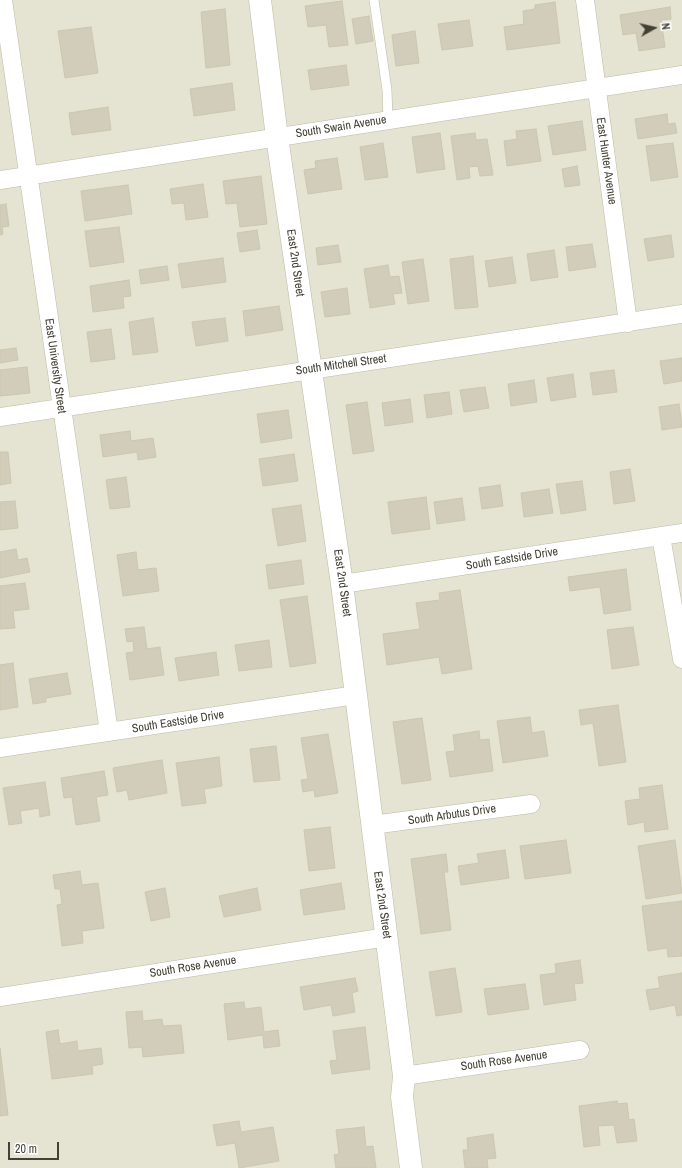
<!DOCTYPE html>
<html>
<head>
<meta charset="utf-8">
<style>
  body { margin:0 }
  #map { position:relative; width:682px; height:1168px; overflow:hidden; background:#f1f0e4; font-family:"Archivo Narrow",sans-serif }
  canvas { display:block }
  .north { position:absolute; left:634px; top:8px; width:40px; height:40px; -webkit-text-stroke:3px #fff; paint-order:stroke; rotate:82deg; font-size:11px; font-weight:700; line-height:16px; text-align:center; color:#434034 }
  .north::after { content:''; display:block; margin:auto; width:14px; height:18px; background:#434034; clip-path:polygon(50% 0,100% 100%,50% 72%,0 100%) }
  .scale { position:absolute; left:8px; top:1142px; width:51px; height:18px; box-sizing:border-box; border:2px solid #434034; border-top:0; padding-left:5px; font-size:12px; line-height:14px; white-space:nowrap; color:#434034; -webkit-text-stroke:3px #fff; paint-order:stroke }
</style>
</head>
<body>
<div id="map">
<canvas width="682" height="1168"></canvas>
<div class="north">N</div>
<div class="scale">20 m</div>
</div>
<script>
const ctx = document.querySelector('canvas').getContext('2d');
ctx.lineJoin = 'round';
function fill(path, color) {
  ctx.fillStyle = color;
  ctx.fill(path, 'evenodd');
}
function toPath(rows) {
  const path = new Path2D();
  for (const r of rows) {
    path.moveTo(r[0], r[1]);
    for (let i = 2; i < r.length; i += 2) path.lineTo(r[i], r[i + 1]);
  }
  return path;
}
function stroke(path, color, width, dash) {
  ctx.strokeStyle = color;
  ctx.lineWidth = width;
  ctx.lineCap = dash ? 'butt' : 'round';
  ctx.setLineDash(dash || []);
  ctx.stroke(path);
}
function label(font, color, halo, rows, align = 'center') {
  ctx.font = font + ' "Archivo Narrow",sans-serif';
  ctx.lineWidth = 4;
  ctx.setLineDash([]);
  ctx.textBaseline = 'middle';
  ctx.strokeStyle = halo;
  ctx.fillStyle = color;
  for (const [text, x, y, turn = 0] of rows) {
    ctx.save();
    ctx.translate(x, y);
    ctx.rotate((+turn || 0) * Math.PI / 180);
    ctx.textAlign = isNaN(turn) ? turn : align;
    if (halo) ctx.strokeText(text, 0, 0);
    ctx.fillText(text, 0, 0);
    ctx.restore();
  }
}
fill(toPath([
  [0,0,682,0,682,1168,0,1168]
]), '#e5e3d2');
const building = toPath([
  [342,1,348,45,329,47,326,25,308,27,305,6,342,1],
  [555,2,560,43,507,50,504,27,524,24,523,11,535,9,535,5,555,2],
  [670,7,671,19,661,20,665,47,639,51,636,33,623,35,620,15,670,7],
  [225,9,230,65,206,68,201,12,225,9],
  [369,16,373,41,356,44,352,19,369,16],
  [469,20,473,46,442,50,438,24,469,20],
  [91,27,98,73,65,78,58,31,91,27],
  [415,31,419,63,396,66,392,35,415,31],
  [346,65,349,85,311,90,308,70,346,65],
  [232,83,235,110,194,116,190,89,232,83],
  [108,107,111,130,72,135,69,113,108,107],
  [667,114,668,124,675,123,677,133,638,139,635,119,667,114],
  [582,121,586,150,553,155,548,126,582,121],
  [536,129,541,161,507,166,504,141,517,139,516,131,536,129],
  [440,133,445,169,417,173,412,137,440,133],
  [475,133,476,140,487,139,493,175,480,176,478,166,469,167,470,178,457,180,451,136,475,133],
  [383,143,388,177,365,180,360,147,383,143],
  [673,143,678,177,651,181,646,146,673,143],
  [337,158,342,189,308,194,304,170,316,168,315,161,337,158],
  [577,166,580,185,565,187,562,169,577,166],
  [261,176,267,224,240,227,237,203,226,204,223,181,261,176],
  [203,184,208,217,186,220,184,203,172,204,170,189,203,184],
  [128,185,132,214,85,221,81,191,128,185],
  [6,204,9,226,2,227,3,234,0,235,0,205,6,204],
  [119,227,124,262,90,267,85,231,119,227],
  [257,230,260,249,240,252,237,233,257,230],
  [671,235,674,257,648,261,644,239,671,235],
  [592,244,596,267,569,271,566,247,592,244],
  [338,245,341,262,318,265,316,248,338,245],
  [554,250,558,277,531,281,527,254,554,250],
  [473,256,478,307,455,309,450,259,473,256],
  [512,257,516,283,489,287,485,261,512,257],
  [223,258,226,282,182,288,178,264,223,258],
  [423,259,429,301,408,304,402,262,423,259],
  [388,265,390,277,399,276,402,293,393,294,395,304,370,308,364,269,388,265],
  [167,266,169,280,141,284,139,270,167,266],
  [129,280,131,296,123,297,124,308,93,312,90,286,129,280],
  [347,288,350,314,325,317,321,292,347,288],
  [279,306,283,330,246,336,243,311,279,306],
  [153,318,158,352,133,355,129,322,153,318],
  [225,318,228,341,196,346,192,322,225,318],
  [111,329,115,359,91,362,87,332,111,329],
  [16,348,18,360,0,363,0,350,16,348],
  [682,358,682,381,664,384,660,361,682,358],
  [27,367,30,393,0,396,0,370,27,367],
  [614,370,617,392,593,395,590,373,614,370],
  [573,374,576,397,551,401,547,378,573,374],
  [534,380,537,402,511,406,508,384,534,380],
  [485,387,489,408,464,412,460,390,485,387],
  [449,392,452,414,427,418,424,395,449,392],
  [410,399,413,422,385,426,382,403,410,399],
  [367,402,374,451,353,454,346,405,367,402],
  [679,404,682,427,662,430,659,407,679,404],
  [288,410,292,438,261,443,257,414,288,410],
  [130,431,131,441,153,438,156,457,138,460,137,452,103,457,100,435,130,431],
  [0,452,8,452,11,483,0,485,0,452],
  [294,454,298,481,263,486,259,459,294,454],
  [630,469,635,501,614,504,610,472,630,469],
  [126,477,130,507,110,509,106,480,126,477],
  [582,481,586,510,561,514,556,484,582,481],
  [500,485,503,506,482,509,479,488,500,485],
  [549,489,553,513,524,517,521,493,549,489],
  [426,497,430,529,392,534,388,502,426,497],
  [462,498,465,520,437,524,434,502,462,498],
  [15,501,18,528,0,530,0,502,15,501],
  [301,505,306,541,278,546,272,509,301,505],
  [16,549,18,560,27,558,30,572,0,578,0,552,16,549],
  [136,552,138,570,156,568,159,591,123,596,117,555,136,552],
  [301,560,304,584,269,589,266,565,301,560],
  [626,569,631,610,604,614,600,587,570,591,568,577,626,569],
  [25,583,29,609,13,611,15,628,0,629,0,586,25,583],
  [460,590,472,669,442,674,439,657,387,665,383,634,420,629,416,603,440,600,439,593,460,590],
  [307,596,316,663,290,667,280,600,307,596],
  [144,627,147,649,160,647,164,675,130,680,126,653,134,652,133,641,127,642,125,629,144,627],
  [633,627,639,665,612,669,607,630,633,627],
  [269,640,272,667,239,671,235,645,269,640],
  [216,652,219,675,179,681,175,658,216,652],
  [13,663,18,707,0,710,0,665,13,663],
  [67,673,71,694,46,698,46,702,33,704,29,679,67,673],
  [618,705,626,762,599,766,593,723,581,725,579,710,618,705],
  [530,717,532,733,544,731,548,756,503,763,497,721,530,717],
  [422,718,431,780,402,784,393,722,422,718],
  [479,731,480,740,489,739,493,771,450,777,446,752,455,751,453,735,479,731],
  [328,734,338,793,315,797,314,790,303,792,301,780,308,779,301,738,328,734],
  [276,746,280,780,254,782,250,749,276,746],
  [219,757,222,786,204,789,206,803,182,806,176,763,219,757],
  [162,760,167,793,129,800,127,790,117,792,113,768,162,760],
  [104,771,108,795,96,797,100,821,76,825,72,797,64,798,61,778,104,771],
  [45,782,50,815,40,817,39,808,20,811,22,823,9,825,3,788,45,782],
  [662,785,668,829,645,832,644,822,628,825,625,801,640,799,639,788,662,785],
  [330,827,335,868,309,871,304,830,330,827],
  [566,840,571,873,525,879,520,846,566,840],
  [675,840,682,893,646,899,638,846,675,840],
  [505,850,509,878,461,885,458,866,479,863,477,854,505,850],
  [446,854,448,872,444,872,451,930,421,934,411,859,446,854],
  [80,871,82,885,98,883,104,928,82,931,83,943,62,946,57,905,62,904,60,889,55,889,53,875,80,871],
  [341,883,345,909,304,915,300,890,341,883],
  [165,888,170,917,151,921,145,892,165,888],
  [257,888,261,910,224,917,219,896,257,888],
  [682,901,682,956,668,957,667,948,648,951,642,906,682,901],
  [580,960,583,983,574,984,576,1000,544,1005,540,975,556,973,555,964,580,960],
  [455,968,462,1012,436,1016,429,972,455,968],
  [682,973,682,1015,677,1016,675,1005,650,1010,646,990,660,988,658,977,682,973],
  [355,978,358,991,352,993,355,1012,333,1016,331,1005,304,1010,300,987,355,978],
  [525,984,529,1009,488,1015,484,989,525,984],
  [244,1002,245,1009,261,1007,264,1032,278,1030,280,1046,264,1048,263,1035,228,1040,224,1004,244,1002],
  [142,1011,143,1021,162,1019,163,1026,181,1025,184,1053,143,1057,142,1047,129,1048,126,1012,142,1011],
  [365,1027,370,1069,332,1074,330,1061,337,1060,333,1031,365,1027],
  [58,1030,60,1044,77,1041,78,1051,101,1048,103,1064,92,1066,93,1074,52,1079,46,1032,58,1030],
  [0,1048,8,1115,0,1116,0,1048],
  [617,1101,618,1104,627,1103,629,1120,634,1119,637,1141,617,1143,614,1125,598,1126,600,1145,584,1147,579,1106,617,1101],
  [239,1121,241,1132,273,1127,279,1161,239,1168,235,1143,217,1146,213,1125,239,1121],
  [364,1127,366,1147,373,1146,376,1168,336,1168,334,1155,339,1154,336,1130,364,1127],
  [493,1134,496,1158,487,1159,488,1168,465,1168,463,1150,468,1150,467,1138,493,1134]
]);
fill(building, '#d2cdba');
stroke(building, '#ccc7ae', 1);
const service = toPath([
  [374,0,387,90,388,120]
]);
const minor = toPath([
  [3,0,109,732],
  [585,0,628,323],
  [0,180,682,75],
  [0,417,682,314],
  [661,536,682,659],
  [342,584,682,533],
  [0,748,356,695],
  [372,825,531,804],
  [0,997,387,937],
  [404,1076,580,1050]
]);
const tertiary = toPath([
  [260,0,277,137,342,584,404,1076,402,1097,411,1168]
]);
stroke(service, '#bcb9a7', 10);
stroke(minor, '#bcb9a7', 19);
stroke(tertiary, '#bcb9a7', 23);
stroke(service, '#fff', 9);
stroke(minor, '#fff', 18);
stroke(tertiary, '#fff', 22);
label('12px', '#434034', '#fff', [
  ["South Swain Avenue",341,127,-9],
  ["East Hunter Avenue",606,161,82],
  ["East 2nd Street",295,263,82],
  ["South Mitchell Street",341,365,-8],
  ["East University Street",55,366,82],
  ["South Eastside Drive",512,559,-9],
  ["East 2nd Street",342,583,82],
  ["South Eastside Drive",178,722,-9],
  ["South Arbutus Drive",452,815,-8],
  ["East 2nd Street",382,905,82],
  ["South Rose Avenue",193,967,-9],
  ["South Rose Avenue",504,1061,-8]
]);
</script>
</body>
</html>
